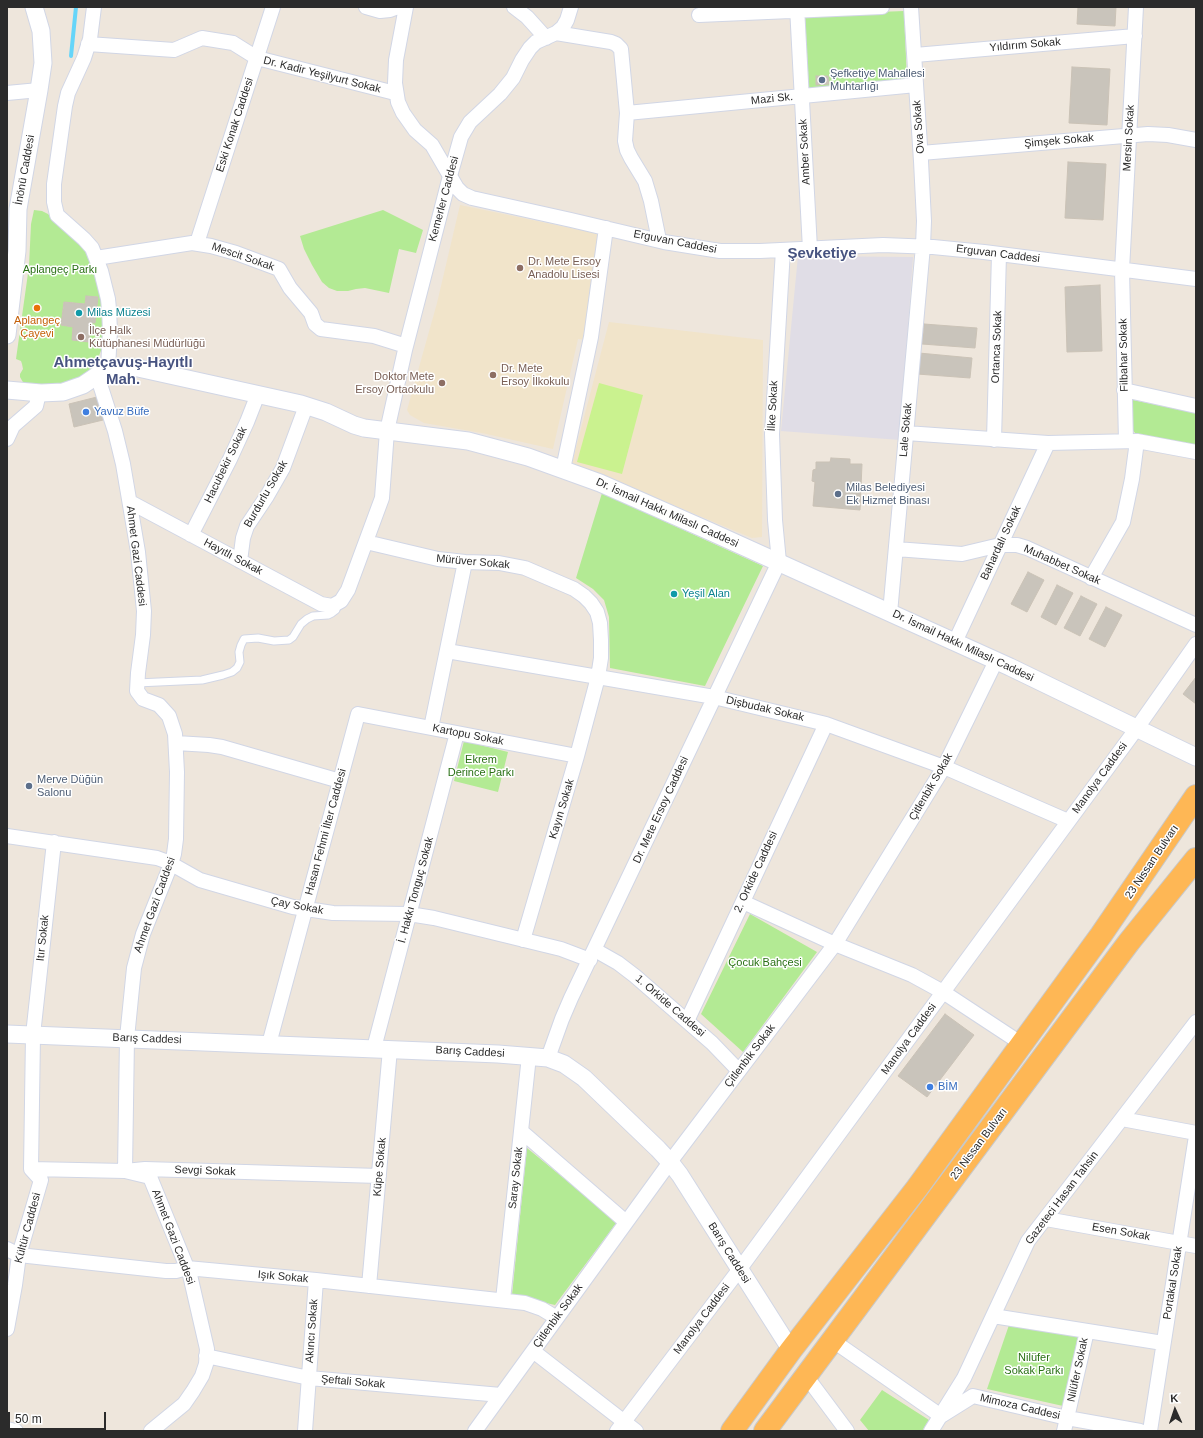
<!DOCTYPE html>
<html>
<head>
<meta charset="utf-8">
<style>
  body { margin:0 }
  #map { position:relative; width:1203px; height:1438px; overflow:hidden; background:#eee6dc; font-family:Helvetica,sans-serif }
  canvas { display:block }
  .frame { position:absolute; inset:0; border:8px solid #2b2b2b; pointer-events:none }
  .north { position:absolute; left:1155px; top:1390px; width:40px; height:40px; -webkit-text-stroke:3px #fff; paint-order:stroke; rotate:357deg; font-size:11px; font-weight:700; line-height:16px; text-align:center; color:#2b2b2b }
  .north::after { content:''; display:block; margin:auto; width:14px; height:18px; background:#2b2b2b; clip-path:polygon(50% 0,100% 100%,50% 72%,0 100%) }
  .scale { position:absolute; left:8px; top:1412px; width:98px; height:18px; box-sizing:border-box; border:2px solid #2b2b2b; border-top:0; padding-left:5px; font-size:12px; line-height:14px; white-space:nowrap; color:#2b2b2b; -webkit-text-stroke:3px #fff; paint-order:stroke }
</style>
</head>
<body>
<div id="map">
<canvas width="1203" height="1438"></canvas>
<div class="frame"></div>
<div class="north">K</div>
<div class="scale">50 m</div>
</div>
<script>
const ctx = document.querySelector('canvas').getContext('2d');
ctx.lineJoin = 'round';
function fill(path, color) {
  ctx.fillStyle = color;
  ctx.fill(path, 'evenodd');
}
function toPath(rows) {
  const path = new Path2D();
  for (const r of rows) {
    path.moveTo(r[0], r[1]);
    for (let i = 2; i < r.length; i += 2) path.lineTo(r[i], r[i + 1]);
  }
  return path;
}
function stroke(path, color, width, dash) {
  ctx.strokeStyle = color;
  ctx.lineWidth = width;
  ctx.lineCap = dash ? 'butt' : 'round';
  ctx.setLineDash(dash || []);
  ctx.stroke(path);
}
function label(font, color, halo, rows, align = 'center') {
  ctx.font = font + ' Helvetica,sans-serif';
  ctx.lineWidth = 3;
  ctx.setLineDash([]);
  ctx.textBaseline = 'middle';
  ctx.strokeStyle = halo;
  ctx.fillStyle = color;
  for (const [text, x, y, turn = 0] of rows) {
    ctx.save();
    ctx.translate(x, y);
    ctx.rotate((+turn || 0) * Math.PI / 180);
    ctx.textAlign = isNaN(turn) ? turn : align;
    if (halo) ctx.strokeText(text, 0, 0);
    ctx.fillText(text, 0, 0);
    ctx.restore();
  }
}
fill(toPath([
  [798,256,913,257,900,440,781,431]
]), '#e0dde6');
fill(toPath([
  [460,205,600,234,586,340,578,339,553,449,482,433,424,423,410,415,407,410,437,303],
  [609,322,763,340,762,537,752,538,572,463]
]), '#f1e4ca');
fill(toPath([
  [904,11,907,81,809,89,805,15],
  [34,210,42,211,48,214,85,249,105,300,103,346,98,358,91,373,61,387,24,384,20,377,20,374,23,369,22,364,21,361,16,359,29,266,31,224],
  [86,296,98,297,95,323,91,323,88,342,72,340,73,327,61,325,64,302,85,304],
  [383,210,423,230,416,253,399,249,389,293,365,288,356,289,348,291,337,291,329,288,322,282,312,265,304,249,300,236],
  [1133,400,1196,413,1196,446,1136,434,1130,427],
  [602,493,763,566,705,686,610,668,609,617,604,600,593,589,576,578],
  [464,741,508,752,498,792,454,781],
  [750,914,817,952,743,1052,701,1014],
  [527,1148,617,1222,555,1305,512,1295],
  [1009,1325,1078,1336,1063,1406,987,1389],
  [882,1390,929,1420,922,1431,869,1431,860,1420]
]), '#b3ea94');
fill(toPath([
  [599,383,643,395,622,474,577,462]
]), '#caf28f');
stroke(toPath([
  [71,56,76,7]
]), '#66d5f9', 4);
const building = toPath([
  [1078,7,1116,7,1115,26,1077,24,1078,7],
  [1072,67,1110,69,1107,125,1069,123,1072,67],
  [816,76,828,76,829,84,816,85,816,76],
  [1068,162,1106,164,1103,220,1065,218,1068,162],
  [1100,285,1102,351,1067,352,1065,287,1100,285],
  [86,296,98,297,95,323,91,323,89,342,72,340,73,327,61,325,64,302,85,304,86,296],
  [924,324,977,328,975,348,922,344,924,324],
  [919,353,972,358,970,378,917,374,919,353],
  [97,397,103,420,74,427,69,404,97,397],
  [831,458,850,459,850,464,862,464,860,510,813,506,815,482,812,481,813,470,816,469,816,462,830,462,831,458],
  [1028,572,1044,580,1027,612,1011,604,1028,572],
  [1057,585,1073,593,1056,625,1041,617,1057,585],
  [1081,596,1097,604,1080,636,1064,628,1081,596],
  [1106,607,1122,615,1105,647,1089,639,1106,607],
  [1196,677,1196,704,1183,694,1196,677],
  [945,1014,974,1035,927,1097,898,1076,945,1014]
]);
fill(building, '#c9c4bb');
stroke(building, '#cac2b6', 1);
const service = toPath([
  [137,683,202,680,223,675,232,672,237,668,240,662,239,652,241,645,244,639,258,638,274,641,289,640,293,637,301,624,307,619,313,616,328,615,332,613,336,610,337,604]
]);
const minor = toPath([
  [94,7,90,39,84,58,68,93,65,106,54,184,54,202,57,215,84,239,92,248,101,271,108,299,109,309,110,331,108,368],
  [366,7,380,11,390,10,398,7],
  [406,7,396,60,395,83,398,102,403,113,415,130,432,145,457,188,463,194,472,198,571,220,664,242,720,251,760,251,883,245,933,247,984,252,1196,279],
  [514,7,527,17,546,38],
  [797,7,810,249],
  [699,15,882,7],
  [556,33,611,42,616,44,621,49,627,113,625,141,627,150,631,158,645,181,651,201,659,240],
  [88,44,174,50,202,38,233,43,257,58,395,93],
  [915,55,1135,36],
  [7,93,39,90],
  [627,113,916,85],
  [921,153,1148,134,1168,135,1196,140],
  [197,243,273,7],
  [96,258,192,243,211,246,236,253,279,269,290,288,311,313,315,324,321,329,374,336,406,346],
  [97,375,115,431,123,464,138,552,144,611,143,635,138,673,137,691,143,699,159,705,169,716,175,734,177,772,176,839,174,854,171,864,143,934,134,968,127,1038,125,1171,150,1177,190,1275,207,1349,206,1364,202,1376,193,1391,184,1404,151,1431],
  [1124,390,1196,406],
  [906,433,1048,443,1137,441,1196,452],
  [7,439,13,426,36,406,39,393],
  [994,440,999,254],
  [1126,441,1122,270,1136,7],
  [563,469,591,337,606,228],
  [130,502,321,604,332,606,341,601,348,590,382,498,387,431,405,350,450,176,461,137,470,122,500,94,513,78,522,60,530,48,536,42,556,33,563,27,567,20,571,7],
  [191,535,230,459,247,422,258,394],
  [366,542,438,559,465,562,499,563,525,568,574,589,584,596,591,603,597,612,600,623,601,640,601,658,598,677,577,756,523,940],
  [896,549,962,554,1000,545,1017,545,1027,548,1196,625],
  [240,561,243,538,247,526,267,496,283,468,306,406],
  [1091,578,1123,522,1132,479,1137,441],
  [890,613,923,246,924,221,921,161,911,7],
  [955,642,1048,443],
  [447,651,714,697,826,724,944,767,1068,821],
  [431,728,465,562],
  [176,743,209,745,222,747,340,781],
  [7,836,157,858,168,862,200,880,293,907,333,913,409,914,434,918,561,949,590,960],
  [743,902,835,944,912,975,943,992,1022,1044],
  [595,950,618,963,635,976,712,1043,739,1071],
  [687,1021,826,724],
  [269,1044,358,714,577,756],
  [374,1048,457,733],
  [548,1058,562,1019,571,998,779,562,775,520,772,434,783,250],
  [1122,1119,1196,1133],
  [521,1131,626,1222],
  [31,1169,125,1171,145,1169,379,1176],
  [1046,1219,1196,1246],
  [7,1249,19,1255,166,1271,176,1271,187,1268,316,1280,525,1303,542,1309,557,1318],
  [369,1286,390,1049],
  [503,1300,529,1056],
  [993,1316,1163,1343],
  [7,1329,15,1285,19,1255,41,1180,31,1169,33,1035,54,842],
  [832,1340,941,1416,973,1396,1067,1418,1140,1431],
  [533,1351,636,1431],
  [206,1356,309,1378,501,1395],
  [806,1376,847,1431],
  [7,1429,16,1431],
  [305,1431,316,1280],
  [475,1431,670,1162,835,944,944,767,996,661],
  [617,1431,739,1270,1137,728,1196,644],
  [931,1431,964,1378,1028,1241,1196,1022],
  [1064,1431,1087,1331],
  [1150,1431,1196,1136]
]);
const tertiary = toPath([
  [7,335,17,251,18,209,39,90,43,63,41,31,34,7],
  [7,390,41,393,63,392,83,385,108,368,125,367,138,368,301,404,326,412,354,425,364,428,468,441,528,457,600,483,709,531,1010,667,1196,757],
  [7,1034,498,1054,548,1058,564,1064,584,1078,658,1149,670,1162,680,1175,791,1350]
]);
const trunk = toPath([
  [732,1431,791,1350,917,1188,1101,935,1196,796],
  [765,1431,1129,942,1196,859]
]);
stroke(service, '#d1d6e5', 9);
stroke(minor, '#d1d6e5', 16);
stroke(tertiary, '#d1d6e5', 19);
stroke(trunk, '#c8c8c8', 24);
stroke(service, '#fff', 7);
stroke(minor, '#fff', 14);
stroke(tertiary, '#fff', 17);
stroke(trunk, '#feb755', 22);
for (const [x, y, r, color] of [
  [822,80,4,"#5c6f8a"],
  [520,268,4,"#8d6e63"],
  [37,308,4,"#e8710a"],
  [79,313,4,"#0f9aa8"],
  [81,337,4,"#8d6e63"],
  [493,375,4,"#8d6e63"],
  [442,383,4,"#8d6e63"],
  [86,412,4,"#3f7fe0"],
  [838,494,4,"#5c6f8a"],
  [674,594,4,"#0f9aa8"],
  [29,786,4,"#5c6f8a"],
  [930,1087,4,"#3f7fe0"]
]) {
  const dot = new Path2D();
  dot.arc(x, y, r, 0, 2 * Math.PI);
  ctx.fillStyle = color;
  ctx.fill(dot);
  stroke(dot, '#fff', 1.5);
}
label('11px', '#2b2b2b', '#fff', [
  ["Yıldırım Sokak",1025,45,-5],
  ["Dr. Kadir Yeşilyurt Sokak",322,75,14],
  ["Mazi Sk.",772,99,-6],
  ["Eski Konak Caddesi",235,125,-72],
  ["Ova Sokak",919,127,-94],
  ["Mersin Sokak",1129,138,-87],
  ["Şimşek Sokak",1059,141,-5],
  ["Amber Sokak",805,152,-93],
  ["İnönü Caddesi",25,170,-80],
  ["Kemerler Caddesi",444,199,-75],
  ["Erguvan Caddesi",675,242,11],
  ["Erguvan Caddesi",998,254,7],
  ["Mescit Sokak",243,257,19],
  ["Ortanca Sokak",997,347,-88],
  ["Filbahar Sokak",1124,355,-91],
  ["İlke Sokak",773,406,-87],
  ["Lale Sokak",906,430,-85],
  ["Hacubekir Sokak",226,465,-64],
  ["Burdurlu Sokak",266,494,-60],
  ["Dr. İsmail Hakkı Milaslı Caddesi",667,513,24],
  ["Bahardalı Sokak",1001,543,-65],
  ["Ahmet Gazi Caddesi",136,556,83],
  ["Hayıtlı Sokak",233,557,28],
  ["Mürüver Sokak",473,562,5],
  ["Muhabbet Sokak",1062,565,24],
  ["Dr. İsmail Hakkı Milaslı Caddesi",963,646,25],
  ["Dişbudak Sokak",765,709,13],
  ["Kartopu Sokak",468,735,11],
  ["Manolya Caddesi",1100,778,-54],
  ["Çitlenbik Sokak",931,787,-60],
  ["Kayın Sokak",562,809,-73],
  ["Dr. Mete Ersoy Caddesi",661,810,-65],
  ["Hasan Fehmi İlter Caddesi",326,832,-75],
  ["23 Nissan Bulvarı",1152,862,-56],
  ["2. Orkide Caddesi",756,872,-65],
  ["İ. Hakkı Tonguç Sokak",416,890,-75],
  ["Ahmet Gazi Caddesi",155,905,-70],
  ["Çay Sokak",297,906,11],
  ["Itır Sokak",43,938,-84],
  ["1. Orkide Caddesi",670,1006,41],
  ["Barış Caddesi",147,1039,2],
  ["Manolya Caddesi",909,1039,-54],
  ["Barış Caddesi",470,1052,3],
  ["Çitlenbik Sokak",750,1056,-53],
  ["23 Nissan Bulvarı",979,1144,-53],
  ["Küpe Sokak",380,1167,-85],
  ["Sevgi Sokak",205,1171,2],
  ["Saray Sokak",516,1178,-84],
  ["Gazeteci Hasan Tahsin",1062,1198,-53],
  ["Kültür Caddesi",28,1228,-75],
  ["Esen Sokak",1121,1232,10],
  ["Ahmet Gazi Caddesi",173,1237,69],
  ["Barış Caddesi",729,1253,58],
  ["Işık Sokak",283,1277,5],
  ["Portakal Sokak",1173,1283,-81],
  ["Çitlenbik Sokak",558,1316,-54],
  ["Manolya Caddesi",702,1319,-53],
  ["Akıncı Sokak",312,1331,-86],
  ["Nilüfer Sokak",1078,1370,-78],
  ["Şeftali Sokak",353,1382,5],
  ["Mimoza Caddesi",1020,1407,13]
]);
label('11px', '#4e5e75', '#fff', [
  ["Şefketiye Mahallesi",830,74],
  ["Muhtarlığı",830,87],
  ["Milas Belediyesi",846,488],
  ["Ek Hizmet Binası",846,501],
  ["Merve Düğün",37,780],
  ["Salonu",37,793]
], 'left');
label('11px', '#785e54', '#fff', [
  ["Dr. Mete Ersoy",528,262],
  ["Anadolu Lisesi",528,275],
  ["İlçe Halk",89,331],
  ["Kütüphanesi Müdürlüğü",89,344],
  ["Dr. Mete",501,369],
  ["Ersoy İlkokulu",501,382],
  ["Doktor Mete",434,377,"right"],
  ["Ersoy Ortaokulu",434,390,"right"]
], 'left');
label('11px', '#297014', '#fff', [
  ["Aplangeç Parkı",60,270],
  ["Ekrem",481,760],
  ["Derince Parkı",481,773],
  ["Çocuk Bahçesi",765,963],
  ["Nilüfer",1034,1358],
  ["Sokak Parkı",1034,1371]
]);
label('11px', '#0d838f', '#fff', [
  ["Milas Müzesi",87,313],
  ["Yeşil Alan",682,594]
], 'left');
label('11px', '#c56008', '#fff', [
  ["Aplangeç",37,321],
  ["Çayevi",37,334]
]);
label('11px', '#366cbe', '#fff', [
  ["Yavuz Büfe",94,412],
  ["BİM",938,1087]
], 'left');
label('bold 15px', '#475380', '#fff', [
  ["Şevketiye",822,254],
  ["Ahmetçavuş-Hayıtlı",123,363],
  ["Mah.",123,380]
]);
</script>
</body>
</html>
